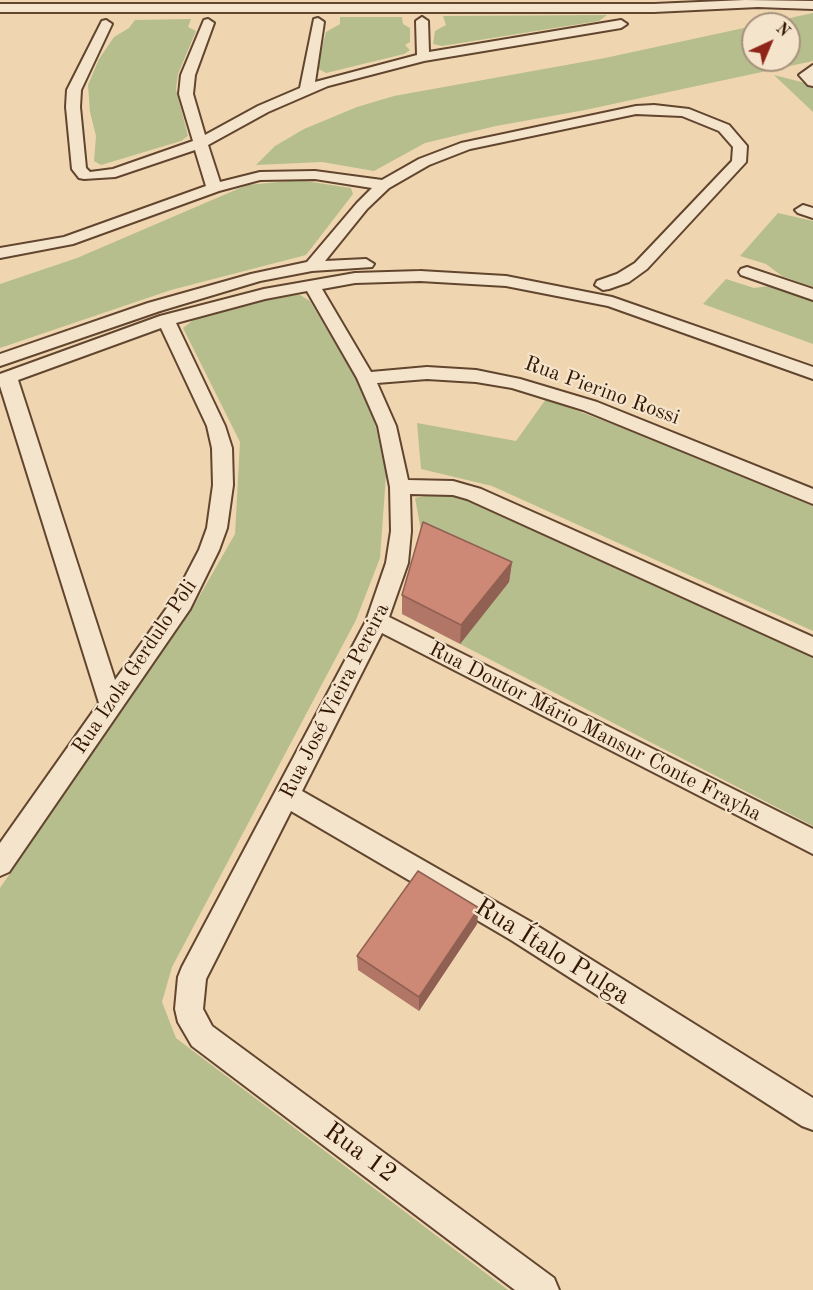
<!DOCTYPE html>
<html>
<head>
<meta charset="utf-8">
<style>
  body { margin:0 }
  #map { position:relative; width:813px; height:1290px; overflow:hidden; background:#efd6b0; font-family:"Old Standard TT",serif }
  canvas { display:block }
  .north { position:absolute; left:741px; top:12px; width:60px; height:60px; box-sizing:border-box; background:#f5e4cc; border:2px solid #a7917c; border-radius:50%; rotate:44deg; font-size:16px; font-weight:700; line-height:24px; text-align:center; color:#331503 }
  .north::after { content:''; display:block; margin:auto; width:21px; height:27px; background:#8f2418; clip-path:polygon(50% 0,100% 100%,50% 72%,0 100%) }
</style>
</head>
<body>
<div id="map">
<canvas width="813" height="1290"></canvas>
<div class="north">N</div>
</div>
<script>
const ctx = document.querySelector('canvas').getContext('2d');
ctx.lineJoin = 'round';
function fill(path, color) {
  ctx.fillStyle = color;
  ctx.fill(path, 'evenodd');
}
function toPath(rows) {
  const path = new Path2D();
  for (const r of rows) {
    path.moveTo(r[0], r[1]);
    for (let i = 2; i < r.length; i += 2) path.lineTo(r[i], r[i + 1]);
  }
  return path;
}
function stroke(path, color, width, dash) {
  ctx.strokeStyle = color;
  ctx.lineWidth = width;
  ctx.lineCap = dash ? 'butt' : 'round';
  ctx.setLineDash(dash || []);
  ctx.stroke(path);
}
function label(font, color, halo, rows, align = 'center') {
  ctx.font = font + ' "Old Standard TT",serif';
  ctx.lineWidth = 4.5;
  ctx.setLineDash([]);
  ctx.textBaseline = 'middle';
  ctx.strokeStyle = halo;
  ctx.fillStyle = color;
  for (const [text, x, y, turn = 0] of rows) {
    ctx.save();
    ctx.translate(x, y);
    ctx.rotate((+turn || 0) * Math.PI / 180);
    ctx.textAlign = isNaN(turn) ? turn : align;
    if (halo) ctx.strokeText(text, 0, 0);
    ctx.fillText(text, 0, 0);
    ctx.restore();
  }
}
fill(toPath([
  [813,13,813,61,585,110,496,126,425,143,374,171,322,162,256,165,275,146,304,129,357,107,394,96,605,58,753,26,753,60,789,60,789,24,762,24],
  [607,15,599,21,442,46,433,44,435,31,446,25,443,16],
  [340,17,402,17,403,24,410,28,410,42,405,45,410,50,404,54,326,73,317,68,326,32,340,24],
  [191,19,188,27,196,31,178,74,176,89,188,136,181,141,101,165,94,161,96,136,90,112,88,85,99,59,114,37,129,28,135,20],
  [774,75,813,85,813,112],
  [299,180,351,188,353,194,306,255,171,290,0,348,0,284,77,258,247,185],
  [778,213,813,221,813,287,782,276,766,264,740,256],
  [726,279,754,288,769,286,813,301,813,344,703,304],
  [300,295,310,301,371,404,386,475,380,558,356,620,172,967,162,1002,176,1038,508,1290,0,1290,0,888,192,609,235,534,240,442,183,328,196,318,277,296],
  [546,399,639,434,813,506,813,631,492,486,421,469,417,423,516,441],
  [446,491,813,657,813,826,460,644,423,541,415,498]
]), '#b6be8d');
const minor = toPath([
  [745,0,813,1,813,9,758,7,654,12,0,12,0,4,654,4,745,0],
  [422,17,428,21,429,52,621,20,627,24,621,28,424,61,328,86,268,112,208,145,220,182,260,172,315,171,382,180,419,159,461,143,636,106,654,105,689,109,729,125,747,146,746,162,647,269,629,282,609,289,603,290,595,285,597,281,617,274,635,263,732,161,733,147,719,131,682,116,636,114,470,149,429,165,389,188,367,209,325,261,366,259,374,264,372,267,312,271,260,281,160,311,0,366,0,354,148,303,251,274,307,262,357,203,372,188,315,179,260,180,219,191,73,244,0,258,0,248,64,237,206,186,195,150,115,177,84,179,79,178,72,169,66,107,67,90,102,21,106,20,112,24,81,90,80,107,86,168,90,172,113,169,193,141,179,94,181,75,204,20,208,19,214,23,195,75,193,94,205,135,258,106,300,88,314,19,318,18,324,22,315,82,417,55,416,21,422,17],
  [813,65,813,86,808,85,799,75,813,65],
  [803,205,813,208,813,218,798,213,795,210,803,205],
  [747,267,813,289,813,300,741,275,739,272,741,269,747,267],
  [420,271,506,276,612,297,813,367,813,379,608,306,506,286,420,281,355,283,322,289,371,372,427,367,476,370,520,379,597,402,813,489,813,504,583,410,512,388,476,382,427,379,377,383,396,426,408,480,453,481,481,489,813,637,813,656,467,499,453,495,410,494,411,531,408,563,389,617,813,829,813,854,382,633,302,791,531,922,813,1098,813,1130,802,1126,511,940,291,811,206,979,203,1009,212,1026,554,1278,559,1290,515,1290,192,1046,178,1022,175,1009,178,977,182,967,366,621,386,563,391,531,390,487,378,426,357,378,307,291,265,299,176,323,225,426,232,448,233,485,227,528,219,550,190,609,9,872,0,876,0,843,99,703,0,386,0,374,160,316,264,289,355,273,420,271],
  [161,328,207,426,212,448,213,485,207,528,199,550,174,598,115,680,18,380,161,328]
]);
stroke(minor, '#62452e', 4);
fill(minor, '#f5e4cc');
fill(toPath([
  [512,562,509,582,460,644,402,614,402,595],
  [477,924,419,1011,358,970,357,956]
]), '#b17665');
fill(toPath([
  [512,562,509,582,460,644,461,625],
  [479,908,477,924,419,1011,419,997]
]), '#906053');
const building = toPath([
  [423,522,512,562,461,625,402,595,423,522],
  [418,871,479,908,419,997,357,956,418,871]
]);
fill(building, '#ce8976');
stroke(building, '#906053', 1.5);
label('21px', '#331503', '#f5e4cc', [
  ["Rua Pierino Rossi",602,391,20],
  ["Rua Izola Gerdulo Poli",135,667,-56],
  ["Rua José Vieira Pereira",335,701,-63],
  ["Rua Doutor Mário Mansur Conte Frayha",595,732,27]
]);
label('26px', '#331503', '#f5e4cc', [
  ["Rua Ítalo Pulga",552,952,32],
  ["Rua 12",360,1153,36]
]);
</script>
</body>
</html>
